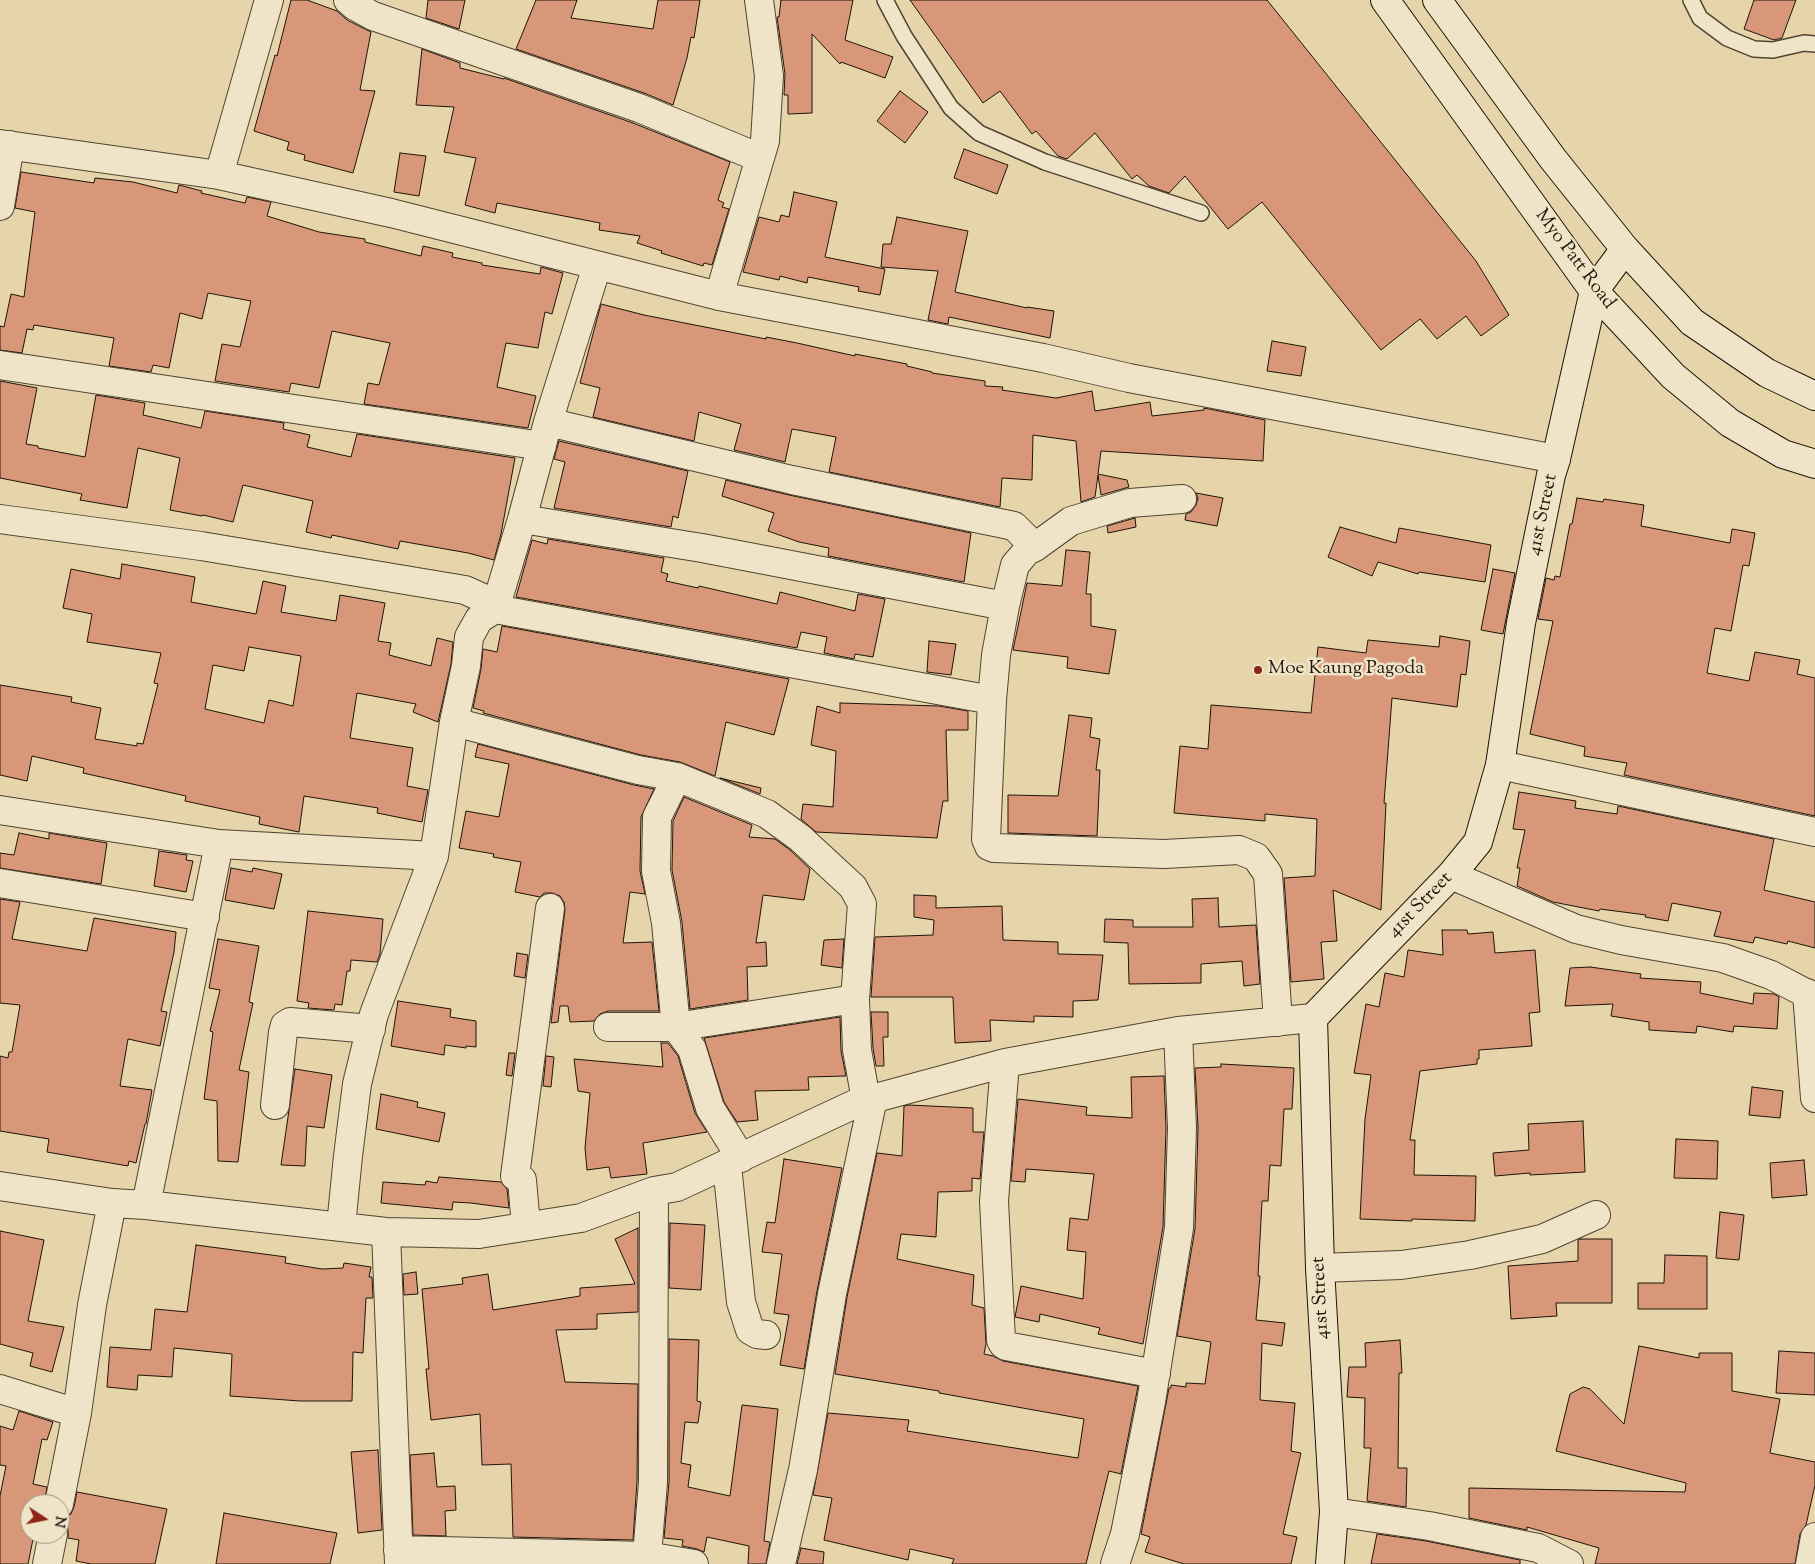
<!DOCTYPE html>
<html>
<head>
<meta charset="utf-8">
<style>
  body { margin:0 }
  #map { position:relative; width:1815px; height:1564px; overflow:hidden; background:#e6d5ab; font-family:"Sorts Mill Goudy",serif }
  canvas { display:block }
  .north { position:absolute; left:20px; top:1494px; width:50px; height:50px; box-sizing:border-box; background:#efe4c8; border:1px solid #9c917c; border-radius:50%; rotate:101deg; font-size:14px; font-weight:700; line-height:20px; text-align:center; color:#1f1409 }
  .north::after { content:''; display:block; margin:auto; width:18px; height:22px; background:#8f2418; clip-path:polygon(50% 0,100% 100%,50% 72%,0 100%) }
</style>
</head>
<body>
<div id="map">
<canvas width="1815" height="1564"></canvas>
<div class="north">N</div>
</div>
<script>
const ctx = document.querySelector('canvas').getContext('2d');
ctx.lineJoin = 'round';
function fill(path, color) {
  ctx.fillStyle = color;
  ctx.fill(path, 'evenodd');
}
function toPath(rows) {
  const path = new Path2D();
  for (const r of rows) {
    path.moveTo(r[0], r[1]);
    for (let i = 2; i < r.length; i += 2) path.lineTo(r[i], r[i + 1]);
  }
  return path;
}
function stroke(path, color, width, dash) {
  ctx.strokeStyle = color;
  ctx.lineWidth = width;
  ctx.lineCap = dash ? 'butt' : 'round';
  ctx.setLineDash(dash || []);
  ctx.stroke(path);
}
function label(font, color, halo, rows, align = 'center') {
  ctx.font = font + ' "Sorts Mill Goudy",serif';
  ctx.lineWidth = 5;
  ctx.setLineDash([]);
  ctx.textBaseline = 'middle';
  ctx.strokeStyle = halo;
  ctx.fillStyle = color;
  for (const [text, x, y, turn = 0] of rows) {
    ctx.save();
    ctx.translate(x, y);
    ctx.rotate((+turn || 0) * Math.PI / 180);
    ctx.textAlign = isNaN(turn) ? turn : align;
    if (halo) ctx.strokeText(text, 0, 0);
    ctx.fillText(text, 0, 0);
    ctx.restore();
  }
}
const building = toPath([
  [291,0,307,0,337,11,347,20,371,32,360,90,375,91,353,173,304,160,305,155,287,150,289,142,254,131,275,55,277,56,291,0],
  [428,0,465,0,459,29,426,18,428,0],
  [536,0,577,0,571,18,653,29,658,0,700,0,694,38,691,37,687,58,673,105,644,93,516,49,536,0],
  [781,0,853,0,845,40,893,57,885,78,841,62,840,64,812,34,812,113,788,114,788,95,784,95,785,74,777,17,779,17,781,0],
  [910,0,1267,0,1476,261,1509,315,1481,336,1466,316,1437,339,1420,319,1381,350,1262,202,1228,229,1185,176,1169,193,1149,186,1137,175,1132,179,1095,133,1067,159,1058,156,1036,131,1032,134,1000,91,983,103,910,0],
  [1754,0,1796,0,1782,38,1774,40,1744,29,1754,0],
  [422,49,460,63,460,68,504,79,504,78,633,123,730,162,718,200,724,203,722,207,729,209,712,265,704,263,703,266,661,253,662,251,637,243,640,236,599,230,600,223,497,203,495,213,465,205,476,158,444,152,454,107,416,105,422,49],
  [900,91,928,112,905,143,877,121,900,91],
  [964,149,1008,165,997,194,954,178,964,149],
  [400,153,426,156,419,196,394,192,400,153],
  [21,172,94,183,95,178,133,182,177,193,179,185,202,191,201,193,245,203,247,197,271,202,267,216,319,232,365,239,365,242,421,256,423,246,453,253,452,257,482,263,482,265,540,274,541,267,563,273,552,314,545,312,538,348,506,343,497,387,536,396,528,428,364,404,368,383,379,385,390,343,332,331,319,388,291,383,289,392,215,381,222,344,240,347,251,301,208,293,202,319,180,313,169,368,153,365,151,372,109,366,114,338,34,325,33,330,27,329,22,353,0,350,0,326,4,327,11,294,24,297,35,212,15,208,21,172],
  [794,192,837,202,825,257,885,269,880,295,858,291,859,287,808,277,807,283,780,276,779,280,743,272,759,217,779,222,781,215,789,217,794,192],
  [897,217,968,231,955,292,1027,308,1027,307,1054,311,1050,338,949,317,948,324,928,320,938,271,881,267,883,244,891,244,897,217],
  [601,304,644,315,766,339,766,337,797,343,855,356,855,354,907,364,907,366,932,372,932,373,985,381,985,386,1003,387,1002,390,1056,398,1092,391,1095,411,1150,402,1152,416,1204,410,1204,408,1265,420,1263,461,1101,451,1098,474,1127,480,1129,487,1101,495,1098,475,1095,497,1081,502,1076,441,1033,435,1032,480,1002,478,1000,507,829,472,836,437,792,429,785,462,734,450,741,424,699,412,694,441,593,417,600,388,580,383,601,304],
  [1272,341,1306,347,1301,376,1267,371,1272,341],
  [0,381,37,388,26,444,38,446,38,448,85,457,96,395,145,403,143,415,201,428,205,411,284,423,283,429,310,435,307,447,351,457,357,434,515,458,501,534,494,560,468,553,400,541,398,549,332,535,331,538,306,532,313,501,243,485,233,522,203,515,202,516,170,510,180,458,138,448,127,508,80,500,82,494,0,478,0,381],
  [559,441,688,471,678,518,673,516,671,527,554,508,565,462,554,459,559,441],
  [726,480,789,495,971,533,964,582,828,556,829,548,799,542,768,531,774,513,722,496,726,480],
  [1196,493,1223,498,1217,526,1185,520,1186,514,1191,512,1196,505,1198,498,1196,493],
  [1577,498,1603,502,1604,499,1644,505,1641,526,1730,543,1732,529,1755,533,1749,566,1743,565,1731,631,1715,628,1707,673,1749,681,1755,652,1800,660,1797,674,1815,678,1815,816,1624,775,1627,763,1584,756,1585,747,1530,734,1553,621,1538,619,1546,578,1554,580,1555,576,1560,577,1570,524,1572,524,1577,498],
  [1135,518,1136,527,1108,533,1107,526,1135,518],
  [1340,527,1396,543,1399,528,1491,545,1485,582,1419,572,1418,574,1378,562,1372,576,1328,557,1340,527],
  [548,539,664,558,661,572,668,574,666,581,698,588,699,586,777,604,780,592,855,611,858,594,885,599,873,657,855,654,854,659,824,653,827,637,801,632,797,648,516,597,532,540,547,544,548,539],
  [1066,550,1090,552,1086,594,1091,594,1091,626,1116,630,1109,674,1067,668,1068,657,1013,650,1027,583,1062,586,1066,550],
  [122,564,195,577,191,602,256,614,263,581,286,586,281,612,336,621,340,595,385,603,378,641,391,643,389,655,431,666,437,638,453,642,451,664,438,722,413,712,416,704,357,693,350,738,413,748,407,786,428,790,422,822,377,813,378,808,304,796,299,832,259,824,260,817,185,801,186,796,83,773,84,768,32,756,27,781,0,775,0,685,72,697,71,702,101,708,95,739,137,746,137,743,143,744,158,684,154,683,161,653,87,642,92,614,63,608,71,569,120,579,122,564],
  [249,647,301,656,293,706,269,700,264,723,205,709,213,665,244,671,249,647],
  [1493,569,1515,573,1503,634,1481,630,1493,569],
  [502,626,789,679,774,735,726,722,715,776,680,762,641,755,483,713,484,711,473,708,481,669,483,649,497,652,502,626],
  [1440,636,1470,641,1466,675,1461,674,1457,707,1392,698,1384,803,1386,803,1381,910,1333,890,1337,941,1321,942,1324,979,1291,982,1284,878,1315,876,1317,819,1265,814,1265,821,1174,813,1180,746,1208,749,1211,705,1311,713,1318,647,1366,653,1368,640,1439,647,1440,636],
  [929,641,956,644,951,675,927,672,929,641],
  [840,703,939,706,968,711,968,730,946,730,948,801,943,801,937,838,816,832,801,819,803,804,833,807,836,751,811,745,817,706,840,713,840,703],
  [1069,715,1092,718,1090,737,1100,739,1096,770,1100,770,1097,836,1008,833,1008,795,1058,796,1069,715],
  [478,744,634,785,654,789,641,817,640,871,645,894,630,892,623,943,652,942,659,1011,608,1011,600,1014,594,1021,570,1022,568,1006,560,1006,558,1022,551,1023,565,910,564,902,560,896,552,893,544,893,540,897,515,892,521,862,493,857,494,854,459,848,466,811,499,817,509,764,475,757,478,744],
  [720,778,761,788,760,794,720,778],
  [1519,792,1576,801,1575,808,1617,814,1618,806,1774,839,1764,890,1815,902,1815,948,1788,941,1787,944,1755,937,1753,943,1714,936,1721,912,1672,903,1668,921,1645,917,1646,915,1600,909,1599,911,1553,902,1517,886,1520,868,1517,868,1525,830,1513,829,1519,792],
  [684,797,752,825,749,837,775,839,790,850,810,869,804,900,763,895,756,943,766,942,767,966,747,967,748,1000,690,1009,682,922,672,870,673,821,684,797],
  [19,833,49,839,49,833,107,843,101,884,0,868,0,853,14,855,19,833],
  [159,851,187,855,186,860,193,861,186,892,154,886,159,851],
  [231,868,252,872,253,868,282,874,274,909,225,900,231,868],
  [914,895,936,896,936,908,1002,906,1003,940,1058,942,1058,954,1103,955,1098,1000,1073,1001,1073,1017,1034,1016,1034,1022,990,1020,991,1041,955,1043,953,997,871,997,875,937,933,935,934,920,914,917,914,895],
  [1218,898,1219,927,1256,925,1260,984,1244,986,1242,961,1201,964,1201,983,1129,984,1128,943,1104,942,1105,919,1133,920,1133,927,1193,927,1192,899,1218,898],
  [0,899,20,902,12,939,87,951,94,918,176,932,174,952,161,1011,167,1012,160,1046,128,1039,120,1086,152,1090,146,1124,145,1124,136,1163,129,1161,128,1166,47,1152,49,1139,0,1131,0,1056,8,1058,9,1052,12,1052,20,1005,0,1003,0,899],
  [308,911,383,919,380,954,377,962,351,960,350,971,347,971,342,1005,335,1004,334,1010,308,1008,309,1003,297,1001,308,911],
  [1442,930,1467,930,1468,934,1493,932,1495,953,1535,950,1540,1012,1529,1013,1532,1046,1479,1050,1479,1059,1477,1059,1477,1064,1420,1071,1410,1140,1415,1140,1414,1175,1476,1176,1475,1221,1412,1219,1412,1221,1360,1219,1365,1119,1371,1075,1354,1073,1366,1004,1379,1007,1385,973,1404,977,1408,950,1443,955,1442,930],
  [218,939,259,946,249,1002,253,1003,239,1070,249,1072,238,1162,218,1161,217,1101,204,1099,213,1032,210,1031,220,990,209,988,218,939],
  [844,939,842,968,821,965,824,940,844,939],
  [517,953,528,955,525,978,514,976,517,953],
  [1590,967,1641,974,1640,978,1701,982,1700,993,1753,1004,1754,993,1774,994,1779,997,1777,1029,1734,1026,1733,1032,1697,1026,1696,1033,1649,1030,1649,1022,1611,1016,1613,1004,1565,1006,1570,968,1590,967],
  [398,1001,451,1009,450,1017,476,1021,476,1047,466,1046,466,1048,445,1045,444,1055,391,1046,398,1001],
  [871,1012,888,1012,888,1037,883,1037,884,1066,876,1066,873,1048,871,1012],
  [840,1017,841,1051,846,1076,808,1077,809,1090,755,1091,758,1120,737,1122,724,1102,704,1038,840,1017],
  [661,1043,668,1043,678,1056,695,1113,707,1132,643,1143,647,1174,611,1178,609,1167,587,1170,585,1148,590,1093,578,1091,574,1059,663,1067,661,1043],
  [509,1053,515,1053,512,1076,506,1075,509,1053],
  [546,1056,554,1057,551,1087,543,1086,546,1056],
  [1221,1064,1294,1068,1292,1109,1284,1109,1281,1166,1270,1165,1268,1201,1262,1201,1258,1276,1260,1276,1256,1320,1285,1323,1282,1346,1262,1343,1260,1400,1295,1403,1291,1451,1301,1453,1283,1534,1297,1537,1291,1564,1184,1564,1145,1552,1150,1537,1141,1534,1169,1388,1171,1388,1171,1385,1186,1387,1186,1383,1205,1384,1211,1342,1177,1336,1195,1229,1198,1128,1195,1068,1221,1067,1221,1064],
  [295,1069,332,1075,324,1128,307,1126,305,1166,281,1165,295,1069],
  [1164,1076,1166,1128,1163,1227,1143,1344,1098,1334,1100,1328,1040,1314,1039,1322,1015,1317,1021,1286,1083,1299,1086,1252,1067,1250,1070,1218,1088,1220,1094,1174,1026,1169,1025,1182,1011,1181,1018,1099,1087,1107,1086,1115,1132,1118,1131,1077,1164,1076],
  [1752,1087,1783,1091,1780,1118,1749,1115,1752,1087],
  [381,1094,418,1102,417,1107,445,1113,439,1142,376,1129,381,1094],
  [909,1105,973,1108,973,1132,984,1132,980,1179,972,1178,972,1191,938,1192,936,1237,901,1234,897,1259,974,1275,972,1305,984,1308,986,1344,984,1354,993,1356,1003,1361,1138,1386,1121,1474,1109,1471,1086,1564,952,1564,954,1559,910,1549,908,1560,824,1540,832,1498,813,1495,828,1413,909,1420,907,1431,1078,1458,1084,1419,939,1393,939,1391,835,1374,847,1297,877,1153,902,1156,904,1106,909,1105],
  [1583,1121,1585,1172,1530,1175,1530,1173,1495,1176,1493,1153,1529,1150,1528,1124,1583,1121],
  [1676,1139,1718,1141,1717,1179,1674,1178,1676,1139],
  [784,1159,842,1168,817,1291,804,1369,780,1365,789,1315,774,1313,782,1254,762,1252,767,1222,775,1223,784,1159],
  [1804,1160,1807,1195,1772,1198,1770,1163,1804,1160],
  [439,1177,501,1182,507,1189,509,1208,471,1203,453,1202,452,1210,381,1203,383,1182,425,1185,426,1181,437,1183,439,1177],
  [1720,1212,1744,1215,1739,1260,1716,1258,1720,1212],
  [670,1223,705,1225,701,1290,669,1288,670,1223],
  [638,1228,638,1312,597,1314,597,1329,556,1330,565,1382,638,1384,637,1481,633,1540,513,1537,511,1464,482,1465,480,1414,431,1420,426,1369,429,1369,422,1289,463,1284,462,1278,488,1274,493,1310,580,1296,580,1288,635,1284,615,1239,638,1228],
  [0,1231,44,1240,28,1321,64,1327,52,1372,30,1366,33,1353,0,1344,0,1231],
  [1581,1239,1612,1239,1612,1303,1556,1303,1557,1316,1511,1319,1508,1266,1578,1261,1578,1240,1581,1239],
  [196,1245,286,1257,285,1263,322,1269,343,1268,344,1263,371,1267,369,1277,372,1277,373,1298,366,1298,363,1353,353,1352,352,1401,300,1401,230,1396,232,1354,174,1348,172,1377,138,1375,137,1390,107,1387,110,1347,151,1350,155,1309,187,1312,196,1245],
  [1665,1255,1707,1256,1707,1309,1638,1309,1638,1283,1664,1283,1665,1255],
  [416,1272,418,1294,404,1295,403,1274,416,1272],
  [669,1339,699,1340,697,1401,701,1402,698,1423,685,1422,681,1463,691,1465,688,1487,730,1496,742,1405,778,1409,764,1541,770,1542,766,1564,748,1564,749,1546,707,1537,704,1552,697,1549,682,1546,683,1540,664,1538,669,1482,669,1339],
  [1400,1340,1402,1373,1399,1373,1398,1468,1407,1468,1406,1507,1367,1501,1371,1448,1364,1448,1365,1398,1347,1397,1349,1367,1366,1367,1365,1343,1400,1340],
  [1639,1346,1699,1358,1699,1353,1732,1353,1732,1391,1780,1399,1770,1453,1815,1462,1815,1485,1806,1525,1800,1534,1795,1564,1595,1564,1599,1548,1527,1527,1527,1530,1469,1518,1469,1488,1685,1492,1686,1483,1556,1451,1570,1394,1583,1387,1590,1389,1624,1424,1639,1346],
  [1779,1351,1815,1353,1815,1395,1776,1393,1779,1351],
  [19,1411,53,1422,47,1440,42,1439,33,1484,47,1487,44,1504,30,1504,30,1534,34,1534,28,1564,0,1564,0,1496,6,1466,0,1465,0,1426,13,1430,19,1411],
  [378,1450,382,1530,358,1533,351,1452,378,1450],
  [434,1453,437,1487,455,1486,456,1510,445,1511,446,1536,413,1535,410,1455,434,1453],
  [77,1492,167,1509,155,1564,91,1564,76,1561,79,1540,68,1538,68,1529,60,1519,64,1519,71,1514,74,1507,77,1492],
  [224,1513,337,1533,330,1564,216,1564,224,1513],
  [1377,1534,1426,1541,1520,1560,1520,1564,1371,1564,1377,1534],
  [801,1548,824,1552,823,1564,797,1564,801,1548]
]);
fill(building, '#d89778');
stroke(building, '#1f1409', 1);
const lane = toPath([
  [885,0,904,36,951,108,979,133,1045,162,1201,213],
  [1691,0,1700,18,1727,38,1754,49,1773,50,1804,43,1815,44]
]);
const street = toPath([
  [348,0,355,6,373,16,639,108,760,158],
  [0,144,219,175,391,213,719,296,1043,358,1129,378,1556,459],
  [219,175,269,0],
  [0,206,10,145],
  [597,266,548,422,522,519,495,609,992,700],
  [719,296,765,141,769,76,759,0],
  [0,365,542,446],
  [548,422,792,480,1014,526,1035,547],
  [1182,499,1130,503,1071,521,1035,547,1027,551,1015,565,1005,606,996,655,992,700,986,839,989,846,994,848,1164,854,1239,850,1256,857,1268,874,1278,1022],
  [0,519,201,546,465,590,496,604],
  [522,519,702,548,1005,606],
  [454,722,638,770,677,777,767,814,800,838,853,887,862,904,855,999,857,1050,866,1100],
  [1500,765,1815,832],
  [677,777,657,817,656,871,666,923,676,1027,692,1049,710,1108,741,1158],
  [0,810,219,844,146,1205],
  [219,844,434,856,454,722,466,666,469,637,479,619,495,609],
  [1451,875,1576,929,1621,940,1723,958,1771,975,1815,998],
  [0,883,205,917],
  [1807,993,1815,1098],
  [608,1027,676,1027,855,999],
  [1005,1063,994,1201,1001,1340,1003,1344,1006,1346,1156,1374],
  [275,1105,283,1032,285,1025,290,1022,371,1029],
  [727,1165,741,1302,750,1330,757,1334,766,1335],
  [0,1186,112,1203,146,1205,386,1232,479,1234,581,1218,654,1191,677,1187,857,1103,1005,1063,1178,1031,1313,1018],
  [341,1226,348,1156,357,1084,374,1014,434,856],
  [526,1226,522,1180,515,1176,550,908],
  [386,1232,399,1564],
  [1320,1268,1401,1265,1470,1255,1542,1239,1596,1215],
  [0,1389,77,1413],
  [59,1504,77,1413,92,1305,112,1203],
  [1334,1512,1429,1526,1538,1548,1569,1564],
  [398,1550,647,1556,653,1482,654,1191],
  [647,1556,694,1564],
  [47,1564,53,1534],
  [781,1564,803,1470,832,1294,873,1098],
  [1115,1564,1125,1534,1151,1402,1179,1228,1182,1128,1178,1031],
  [1810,1564,1815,1537]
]);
const secondary = toPath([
  [1385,0,1594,291,1673,376,1730,423,1783,454,1815,464],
  [1437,0,1553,159,1625,249,1692,322,1767,373,1815,396],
  [1330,1564,1334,1512,1320,1268,1313,1018,1451,875,1478,842,1500,765,1521,623,1551,475,1556,459,1594,291,1625,249]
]);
stroke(lane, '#514432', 18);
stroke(street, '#514432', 30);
stroke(secondary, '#1f1409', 30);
stroke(lane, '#efe4c8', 15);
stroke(street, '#efe4c8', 28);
stroke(secondary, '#efe4c8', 28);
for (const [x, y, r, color] of [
  [1258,670,5,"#8f2418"]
]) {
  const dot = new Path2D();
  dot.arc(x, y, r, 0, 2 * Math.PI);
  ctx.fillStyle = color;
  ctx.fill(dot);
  stroke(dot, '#efe4c8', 2);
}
label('19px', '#1f1409', '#efe4c8', [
  ["Myo Patt Road",1574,260,53],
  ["41st Street",1544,515,-78],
  ["41st Street",1421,906,-46],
  ["41st Street",1322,1298,-93]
]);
label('19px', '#1f1409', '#efe4c8', [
  ["Moe Kaung Pagoda",1268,670]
], 'left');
</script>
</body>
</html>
